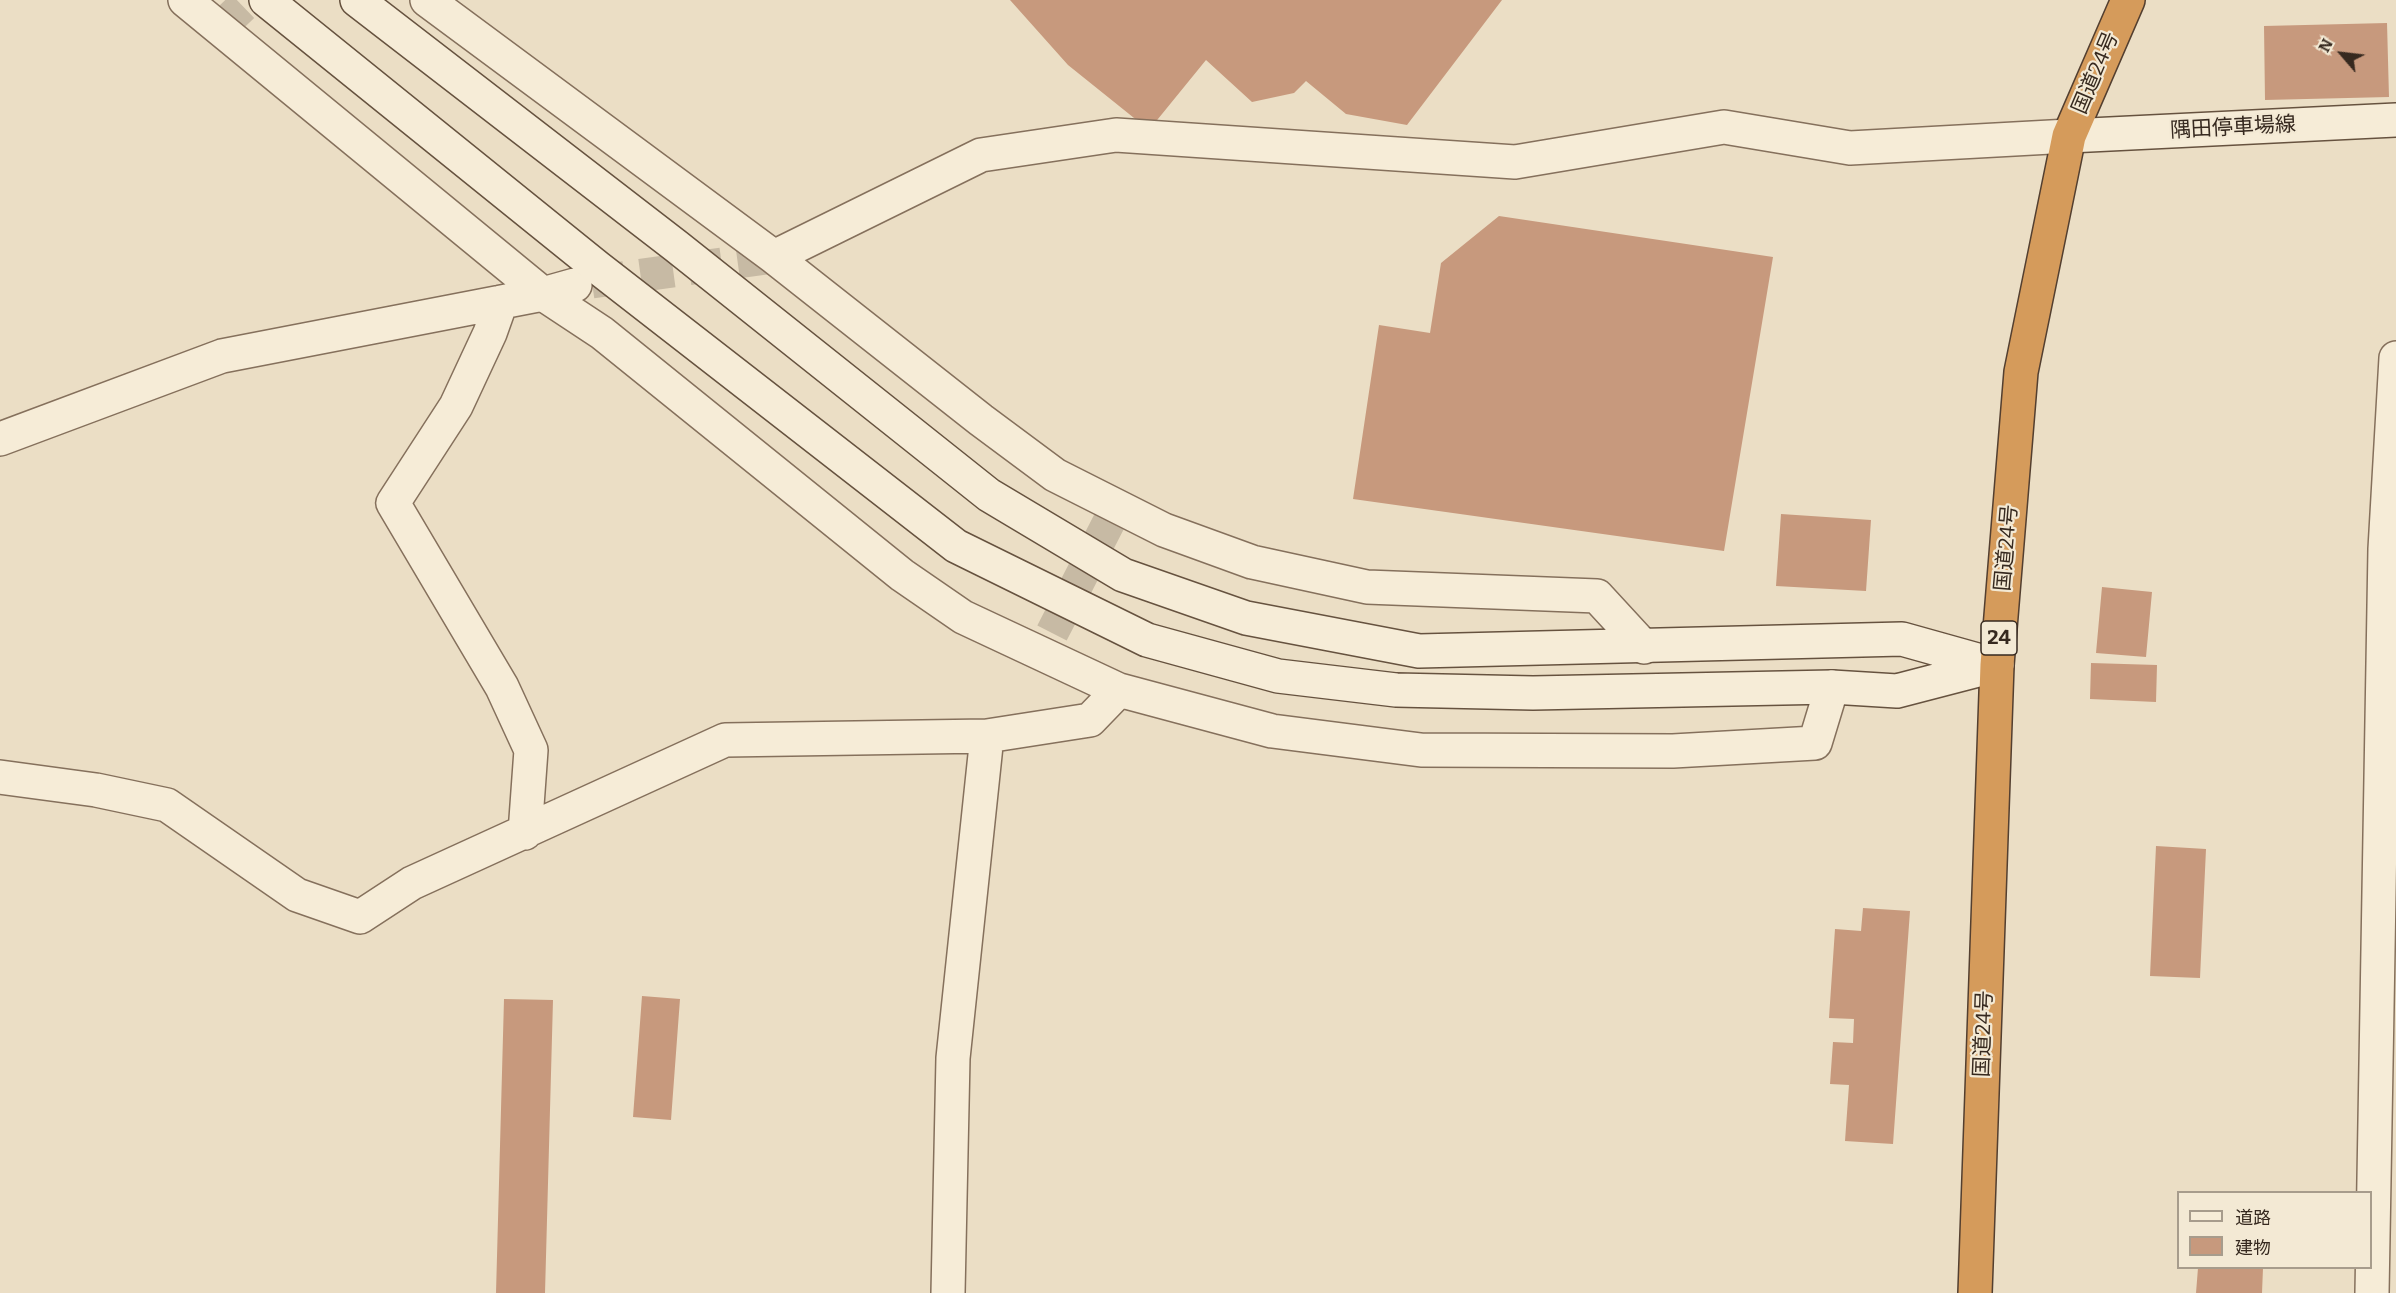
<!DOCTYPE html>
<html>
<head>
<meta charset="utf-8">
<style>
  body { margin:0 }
  #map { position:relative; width:2396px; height:1293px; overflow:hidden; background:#ebdec5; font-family:Bitter,"Noto Sans JP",serif }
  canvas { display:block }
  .legend { position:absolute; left:2177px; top:1191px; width:195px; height:78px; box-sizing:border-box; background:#f3e9d4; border:2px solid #a79c8c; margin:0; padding:8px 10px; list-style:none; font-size:18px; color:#36291f }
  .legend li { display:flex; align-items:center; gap:12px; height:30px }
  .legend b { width:30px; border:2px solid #a79c8c }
  .north { position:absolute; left:2312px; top:24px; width:60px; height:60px; -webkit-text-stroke:4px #f3e9d4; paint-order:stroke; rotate:298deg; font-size:16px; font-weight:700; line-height:24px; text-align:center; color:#36291f }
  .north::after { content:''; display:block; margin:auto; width:21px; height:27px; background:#36291f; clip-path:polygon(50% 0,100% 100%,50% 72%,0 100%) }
</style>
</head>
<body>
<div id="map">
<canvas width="2396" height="1293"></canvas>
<ul class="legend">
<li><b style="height:8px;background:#f6ecd7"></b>道路</li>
<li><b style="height:16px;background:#c7997d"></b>建物</li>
</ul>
<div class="north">N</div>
</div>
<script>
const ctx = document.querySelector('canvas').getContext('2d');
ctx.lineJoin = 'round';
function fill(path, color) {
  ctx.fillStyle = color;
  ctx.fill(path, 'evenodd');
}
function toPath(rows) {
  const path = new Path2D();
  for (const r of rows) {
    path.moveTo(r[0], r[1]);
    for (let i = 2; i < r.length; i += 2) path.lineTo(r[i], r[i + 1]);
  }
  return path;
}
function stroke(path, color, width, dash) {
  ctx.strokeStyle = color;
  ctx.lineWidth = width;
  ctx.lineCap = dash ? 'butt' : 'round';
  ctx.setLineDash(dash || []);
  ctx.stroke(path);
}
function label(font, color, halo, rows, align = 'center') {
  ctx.font = font + ' Bitter,"Noto Sans JP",serif';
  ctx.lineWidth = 4.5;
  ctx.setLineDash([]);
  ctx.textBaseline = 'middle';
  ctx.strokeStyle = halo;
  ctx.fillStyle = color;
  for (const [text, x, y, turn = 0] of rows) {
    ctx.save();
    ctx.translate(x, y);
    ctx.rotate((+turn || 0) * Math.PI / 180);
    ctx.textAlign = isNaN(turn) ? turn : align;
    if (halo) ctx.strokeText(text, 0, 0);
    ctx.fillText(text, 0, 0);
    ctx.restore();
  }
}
fill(toPath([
  [1010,0,1502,0,1407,125,1346,114,1306,81,1294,93,1252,102,1206,60,1149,130,1068,65],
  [2387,23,2389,97,2265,100,2264,26],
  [1499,216,1773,257,1724,551,1353,499,1379,325,1430,333,1441,263],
  [1781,514,1871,520,1866,591,1776,586],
  [2102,587,2152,592,2146,657,2096,653],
  [2091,663,2157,665,2156,702,2090,699],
  [2156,846,2206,849,2200,978,2150,976],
  [1863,908,1910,911,1893,1144,1845,1141,1849,1085,1830,1084,1833,1042,1853,1043,1854,1019,1829,1018,1835,929,1861,931],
  [642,996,680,999,671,1120,633,1117],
  [504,999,553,1000,545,1293,496,1293],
  [2198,1268,2263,1268,2262,1293,2196,1293]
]), '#c7997d');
stroke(toPath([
  [219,29,249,0],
  [592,282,774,257],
  [1052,633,1111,518]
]), '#c7baa4', 33, [33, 16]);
const street = toPath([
  [185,0,543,294,602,333,902,575,963,617,1119,690,1272,731,1421,750,1673,751,1815,743,1832,687],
  [427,0,774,257,981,420,1055,475,1164,530,1252,562,1367,587,1597,596,1644,647],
  [774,257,981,155,1116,135,1515,162,1724,127,1850,148,2069,136],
  [501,302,490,333,456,406,393,503,502,687,531,750,525,833],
  [0,439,222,356,543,294,575,285],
  [0,777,96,790,167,805,297,895,360,917,412,883,725,740,987,736,1090,720,1119,690],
  [948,1293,953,1058,987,736],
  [2372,1293,2385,549,2396,358]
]);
const secondary = toPath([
  [266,0,597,267,956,546,1147,640,1278,676,1396,690,1533,693,1832,687,1897,691,1997,665],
  [357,0,676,246,989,495,1123,575,1246,618,1419,651,1902,639,1995,665],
  [2069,136,2396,120]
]);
const highway = toPath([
  [1975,1293,1997,665,2021,372,2069,136,2128,0]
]);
stroke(street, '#85705c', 36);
stroke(secondary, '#66523f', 36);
stroke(highway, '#533f30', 36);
stroke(street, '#f6ecd7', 33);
stroke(secondary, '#f6ecd7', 33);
stroke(highway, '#d59b5b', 33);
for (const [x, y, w] of [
  [1999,638,36]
]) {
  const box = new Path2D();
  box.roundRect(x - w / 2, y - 17, w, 34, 4.5);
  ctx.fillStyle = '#f3e9d4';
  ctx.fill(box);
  stroke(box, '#36291f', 1.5);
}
label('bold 20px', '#36291f', null, [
  ["24",1999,638]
]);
label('21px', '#36291f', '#f3e9d4', [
  ["国道24号",2096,73,-67],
  ["隅田停車場線",2233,128,-3],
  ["国道24号",2007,548,-85],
  ["国道24号",1984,1034,-88]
]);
</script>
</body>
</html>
